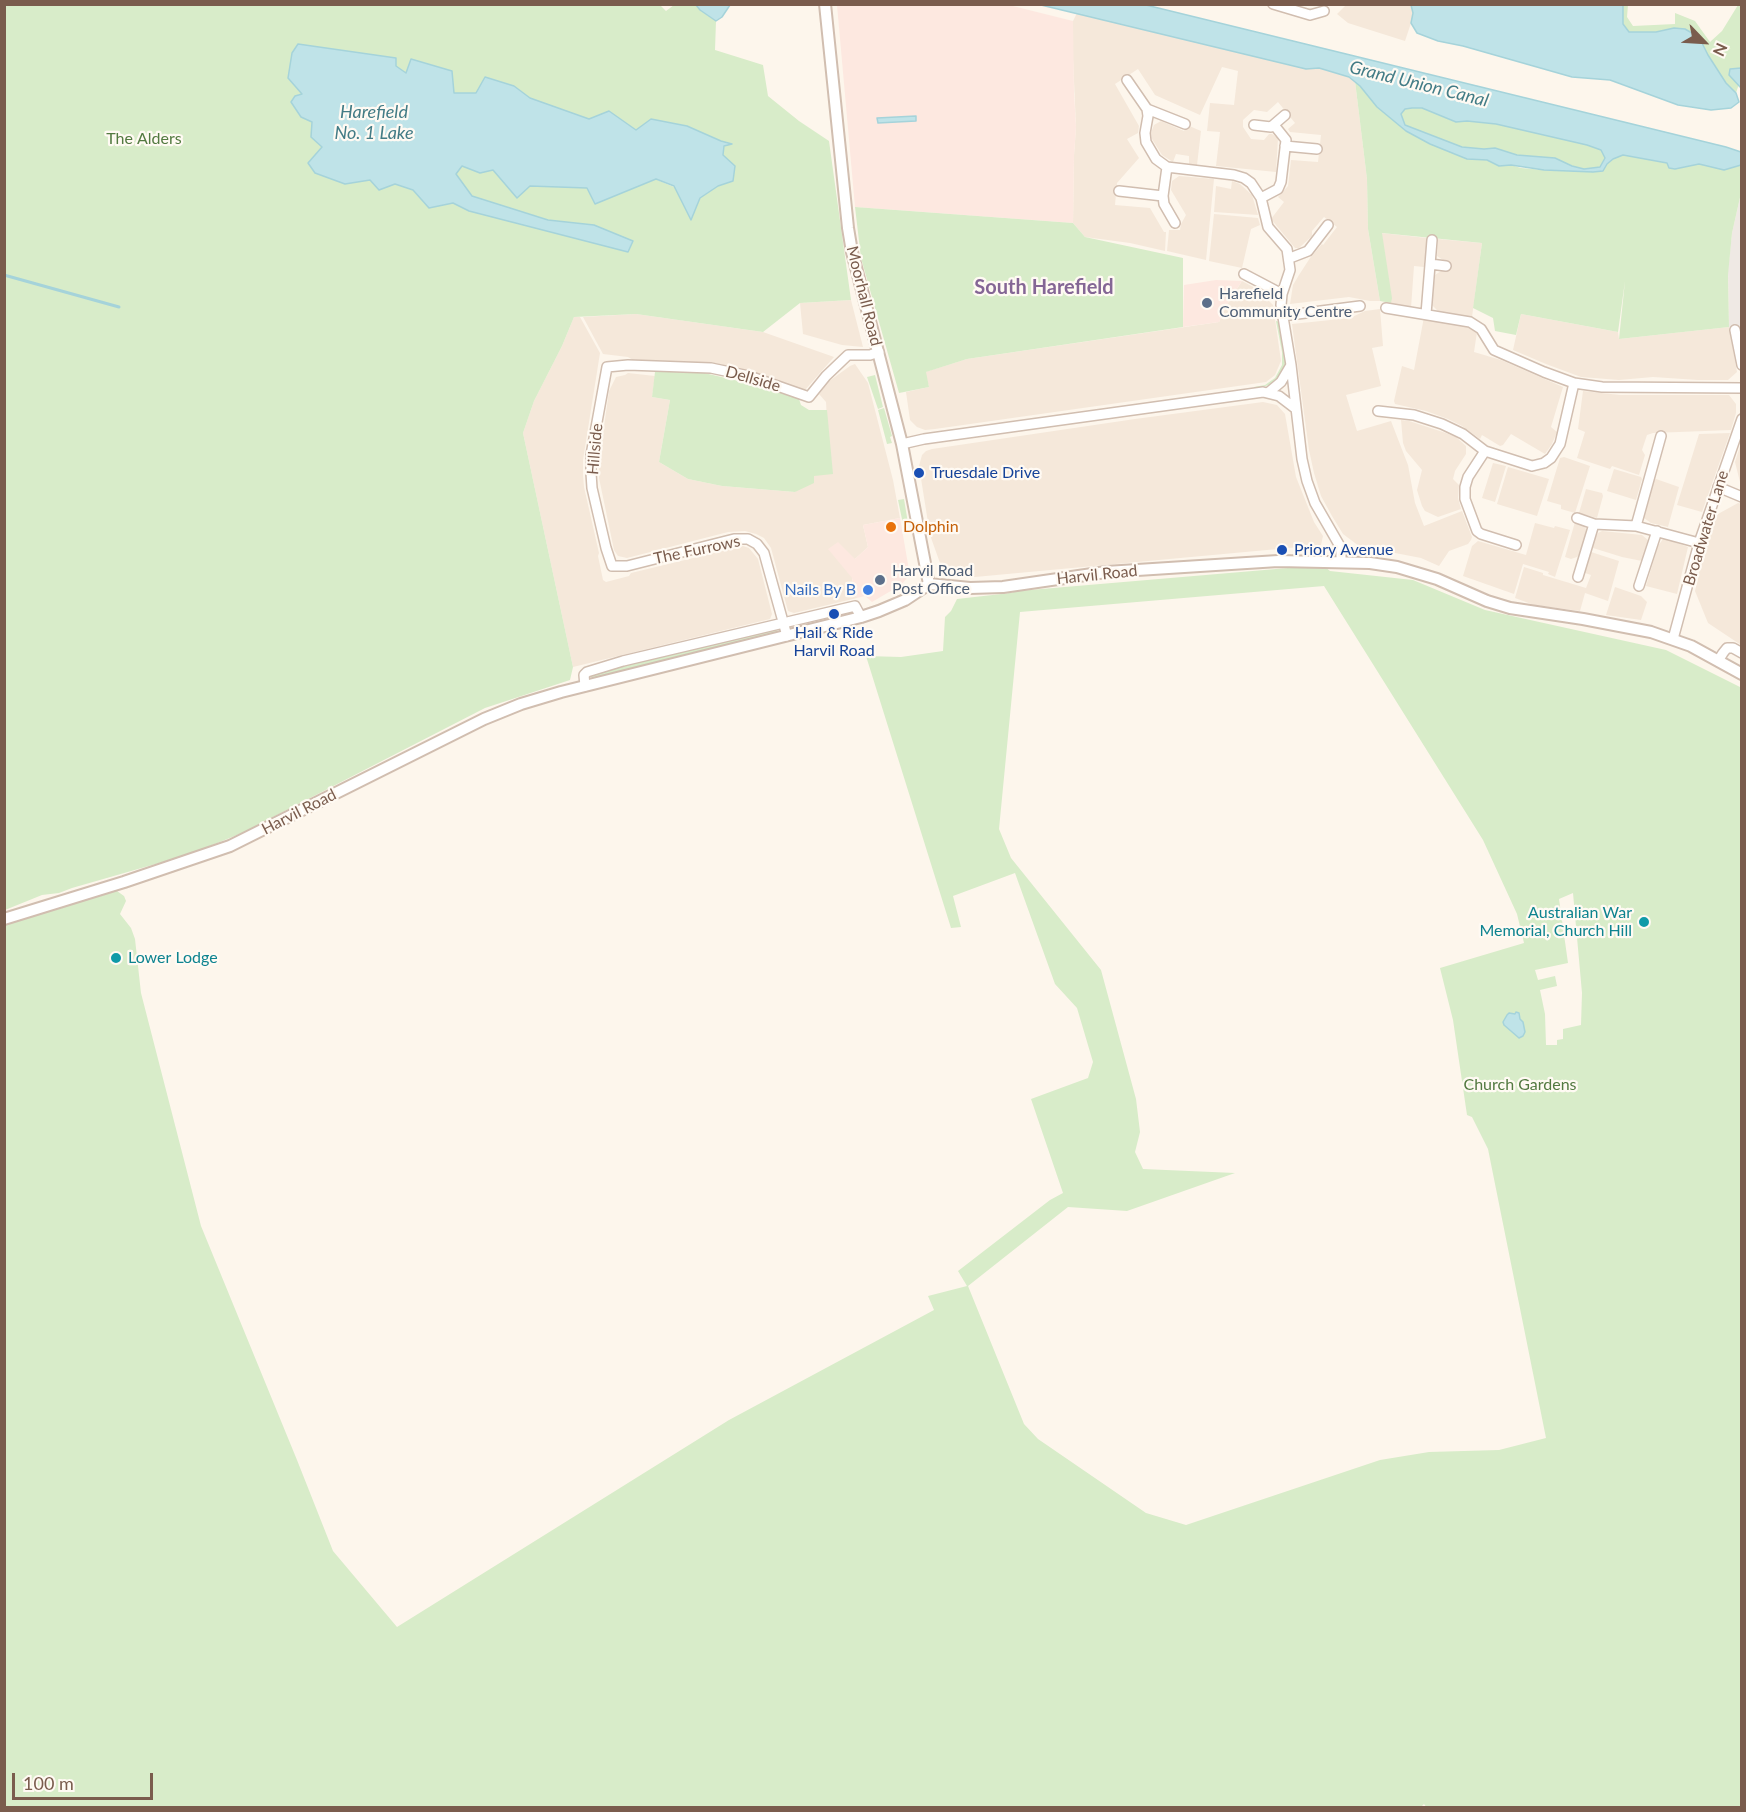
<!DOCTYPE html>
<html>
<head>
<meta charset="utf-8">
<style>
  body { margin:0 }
  #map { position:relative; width:1746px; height:1812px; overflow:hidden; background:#fdf6ec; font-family:Lato,sans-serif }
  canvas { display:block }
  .frame { position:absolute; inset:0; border:6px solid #7a5c4d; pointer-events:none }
  .north { position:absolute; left:1674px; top:12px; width:60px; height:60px; -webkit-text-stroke:4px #fffaf3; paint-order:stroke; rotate:115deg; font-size:16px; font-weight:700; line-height:24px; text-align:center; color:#7a5c4d }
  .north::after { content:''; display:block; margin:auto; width:21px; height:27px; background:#7a5c4d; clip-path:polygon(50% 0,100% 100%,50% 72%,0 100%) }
  .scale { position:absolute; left:12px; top:1773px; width:141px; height:27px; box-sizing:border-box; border:3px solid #7a5c4d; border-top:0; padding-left:8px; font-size:18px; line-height:21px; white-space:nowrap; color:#7a5c4d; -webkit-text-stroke:4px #fffaf3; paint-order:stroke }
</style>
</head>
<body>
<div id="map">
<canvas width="1746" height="1812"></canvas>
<div class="frame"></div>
<div class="north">N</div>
<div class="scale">100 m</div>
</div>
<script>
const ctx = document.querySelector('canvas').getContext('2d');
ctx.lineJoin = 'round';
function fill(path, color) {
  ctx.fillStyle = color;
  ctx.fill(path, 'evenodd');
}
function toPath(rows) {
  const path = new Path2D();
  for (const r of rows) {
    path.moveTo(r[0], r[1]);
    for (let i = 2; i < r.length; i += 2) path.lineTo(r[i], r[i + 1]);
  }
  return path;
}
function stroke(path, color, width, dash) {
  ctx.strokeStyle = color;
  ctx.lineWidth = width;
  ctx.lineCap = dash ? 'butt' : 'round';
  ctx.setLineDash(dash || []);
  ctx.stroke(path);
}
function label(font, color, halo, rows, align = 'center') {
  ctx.font = font + ' Lato,sans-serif';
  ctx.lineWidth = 4.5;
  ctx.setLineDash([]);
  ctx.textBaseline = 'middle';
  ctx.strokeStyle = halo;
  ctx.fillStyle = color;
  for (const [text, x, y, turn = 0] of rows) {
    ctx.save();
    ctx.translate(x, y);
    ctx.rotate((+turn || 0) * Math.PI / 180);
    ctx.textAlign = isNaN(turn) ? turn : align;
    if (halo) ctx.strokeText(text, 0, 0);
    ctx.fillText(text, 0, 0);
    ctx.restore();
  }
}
fill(toPath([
  [1347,4,1411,5,1413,13,1411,23,1405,41,1348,23,1337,14],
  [1077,13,1306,69,1319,68,1349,77,1355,81,1367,179,1368,229,1380,301,1370,301,1349,297,1290,304,1293,285,1299,275,1310,258,1322,244,1323,245,1337,227,1324,217,1312,231,1312,236,1299,248,1295,248,1271,219,1284,202,1278,197,1288,186,1291,160,1318,162,1321,135,1290,132,1288,129,1295,123,1278,102,1267,112,1254,110,1243,120,1243,127,1251,139,1264,140,1269,134,1272,134,1278,138,1276,172,1216,166,1220,132,1207,131,1210,103,1234,105,1238,71,1222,67,1200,115,1155,95,1138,69,1115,84,1139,126,1138,133,1127,139,1139,158,1117,183,1115,205,1150,208,1164,232,1166,232,1165,251,1130,243,1085,237,1073,223,1074,155,1076,127,1072,35,1073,21],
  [1161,121,1184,131,1187,125,1201,131,1197,165,1189,164,1189,156,1176,154,1173,162,1162,155,1152,139,1151,133,1154,125],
  [1179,176,1214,179,1206,260,1167,251,1169,230,1180,230,1181,224,1186,215,1171,190,1172,181],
  [1232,181,1240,184,1252,195,1258,215,1214,212,1216,186,1231,189],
  [1214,214,1258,218,1260,225,1251,229,1242,268,1209,261],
  [1381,233,1427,238,1424,267,1414,266,1411,308,1391,303],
  [1438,239,1482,243,1472,317,1438,311,1432,305,1435,275,1441,271,1448,271,1448,261,1443,260,1437,256],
  [1242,281,1257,289,1273,305,1281,361,1275,375,1266,382,935,429,925,430,917,427,910,420,906,392,929,387,925,372,967,359,1219,322,1229,301],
  [851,300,863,347,842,345,803,334,800,303],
  [1380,309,1383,346,1372,348,1381,386,1346,395,1357,431,1391,421,1408,465,1415,503,1424,526,1462,511,1472,537,1471,540,1468,544,1449,551,1439,566,1421,558,1359,546,1343,534,1332,516,1321,496,1314,473,1309,450,1292,324,1350,318,1365,311],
  [636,314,763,332,834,357,805,390,753,372,715,363,633,360,628,357,603,354,583,317],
  [1521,314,1618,332,1619,339,1729,327,1737,372,1728,380,1698,380,1653,377,1619,380,1581,377,1546,364,1513,350],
  [574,317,580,317,600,353,583,460,583,475,584,487,599,553,598,556,603,580,606,582,629,576,631,573,743,546,749,548,758,559,772,614,770,619,573,667,523,433,534,401,562,346],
  [1424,317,1475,329,1477,332,1474,352,1501,360,1563,387,1551,427,1557,432,1552,444,1545,454,1511,434,1503,445,1500,446,1482,435,1480,439,1462,426,1448,419,1426,411,1395,404,1394,401,1402,366,1414,370],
  [855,364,868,383,893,480,900,518,863,525,868,547,855,559,852,579,857,598,794,613,788,611,771,548,764,538,756,534,745,531,728,532,627,558,618,556,614,550,599,478,599,462,609,391,616,377,625,375,628,373,655,376,652,397,670,400,659,462,688,479,722,486,795,492,814,476,827,420,826,402,819,394,828,382,850,366],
  [1583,391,1620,395,1729,395,1736,404,1736,413,1731,430,1653,433,1647,435,1642,450,1645,455,1639,475,1612,466,1610,469,1577,458,1585,432,1578,429],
  [1263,402,1277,405,1285,414,1296,477,1314,522,1323,536,1321,545,964,578,948,572,940,563,930,535,919,466,922,455,926,451,932,449,1135,419],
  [1401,420,1409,421,1446,433,1456,437,1466,446,1466,454,1455,471,1453,479,1459,485,1458,498,1461,509,1438,517,1425,511,1422,506,1417,490,1422,470,1406,451,1403,443],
  [1730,433,1702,512,1677,505,1699,434],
  [1741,443,1741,486,1735,462],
  [1564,457,1590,466,1575,513,1561,509,1561,505,1547,501,1560,458],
  [1493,463,1506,466,1495,502,1482,498],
  [1508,467,1549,479,1537,516,1497,504],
  [1614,469,1641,477,1642,479,1636,500,1607,491],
  [1656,479,1679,487,1668,527,1651,523,1644,518,1643,512,1651,481],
  [1586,489,1602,493,1603,496,1597,518,1579,513],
  [1738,503,1742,504,1741,645,1708,623,1695,591,1704,551,1714,519,1718,514],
  [1575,522,1583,525,1586,529,1585,538,1580,554,1577,557,1571,559,1565,557],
  [1535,523,1554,528,1555,526,1570,530,1555,577,1548,574,1549,572,1523,564,1514,594,1463,576,1472,546,1478,541,1526,555],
  [1602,531,1642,535,1648,540,1642,561,1622,557,1593,548,1594,540,1598,533],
  [1663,539,1666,539,1688,547,1677,594,1646,586,1658,546],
  [1591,552,1619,561,1608,601,1585,593,1580,611,1534,605,1515,598,1524,567,1543,573,1543,575,1586,588,1591,575,1585,573],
  [1615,587,1641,596,1647,602,1641,620,1606,615]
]), '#f5e8da');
fill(toPath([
  [837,5,1009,5,1073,21,1074,93,1076,127,1074,155,1073,223,855,207],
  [1216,280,1242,281,1229,301,1219,322,1183,327,1184,285],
  [900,518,909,570,908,577,901,585,872,602,865,596,857,598,852,578,828,549,838,542,855,559,868,547,863,525]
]), '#fde8e0');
fill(toPath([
  [1741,193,1741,327,1729,327,1728,271,1732,233]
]), '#efe9e4');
fill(toPath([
  [659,4,666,11,674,5,696,5,700,10,716,21,715,50,763,65,768,96,799,121,829,141,851,300,800,303,763,332,636,314,574,317,562,346,534,401,523,433,573,667,570,680,485,708,242,833,200,850,159,863,72,888,59,893,42,895,5,910,4,5],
  [396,58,396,66,406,74,411,59,454,93,477,93,514,86,530,98,589,119,609,111,636,130,721,141,731,144,724,146,718,186,700,198,655,179,595,204,588,188,530,186,493,170,480,173,462,166,456,174,472,196,548,220,594,225,633,241,628,252,469,211,453,203,429,208,413,190,395,184,370,180,345,184,322,147,313,122,295,96],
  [1623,5,1628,5,1627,17,1633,26,1675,24,1675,13,1695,21,1710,42,1722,31,1738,5,1741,5,1741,69,1740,68,1729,75,1739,84,1736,93,1726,83,1708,55,1699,37,1674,28,1656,32,1629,32,1623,24],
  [1355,81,1413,135,1430,144,1467,159,1487,160,1499,166,1511,165,1521,168,1544,170,1593,172,1603,171,1607,164,1613,159,1623,155,1667,163,1675,169,1699,164,1724,170,1741,165,1741,193,1732,233,1728,275,1729,327,1619,339,1625,281,1618,332,1521,314,1516,335,1495,331,1493,318,1473,308,1482,243,1382,233,1392,298,1391,303,1380,301,1368,229,1367,179],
  [1412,108,1422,108,1455,122,1467,121,1496,124,1587,145,1601,150,1605,158,1600,167,1584,169,1572,166,1555,158,1517,155,1495,148,1484,149,1462,147,1405,125,1401,114,1405,109],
  [855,207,1073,223,1085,237,1183,258,1183,327,967,359,926,372,929,387,899,393,861,258],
  [1276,321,1280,322,1286,359,1284,369,1279,378,1272,384,1256,389,1254,387,1265,385,1275,378,1282,365,1282,352],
  [655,372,700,372,760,386,799,399,801,405,809,410,827,410,833,474,814,476,814,483,795,492,722,486,688,479,659,462,670,400,652,397],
  [875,375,883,407,878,409,867,377],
  [884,408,892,436,890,437,892,443,887,444,878,410],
  [904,499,908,523,903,524,898,500],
  [1323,565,1330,571,1413,580,1485,610,1666,650,1742,688,1741,1807,1427,1808,1424,1804,1420,1808,5,1807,4,925,113,891,117,891,124,896,126,901,120,914,131,928,135,939,141,993,201,1226,297,1460,333,1551,397,1627,729,1420,934,1310,928,1296,967,1286,958,1271,1050,1200,1063,1193,1031,1099,1088,1078,1093,1062,1077,1008,1055,984,1015,873,953,896,961,927,951,928,866,656,901,657,943,651,945,617,951,611,957,599,1010,593,1018,591],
  [1324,586,1483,840,1517,914,1524,943,1440,968,1453,1020,1467,1115,1472,1117,1488,1149,1546,1438,1499,1450,1429,1452,1380,1460,1186,1525,1146,1513,1038,1439,1024,1424,968,1286,1068,1207,1127,1211,1235,1173,1143,1169,1135,1152,1140,1132,1136,1099,1101,970,1011,858,999,829,1020,612],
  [1573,893,1582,993,1581,1025,1563,1029,1563,1039,1557,1040,1557,1045,1546,1045,1545,1014,1540,990,1557,986,1555,976,1538,980,1535,970,1568,963,1559,899],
  [777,629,778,632,594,678,591,677,591,675,600,671]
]), '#d8ecc9');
const water = toPath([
  [696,5,730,5,722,17,716,21,700,10,696,5],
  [1041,5,1146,5,1726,147,1741,152,1741,165,1724,170,1699,164,1675,169,1669,168,1667,163,1623,155,1613,159,1607,164,1603,171,1593,172,1544,170,1511,165,1499,166,1487,160,1467,159,1430,144,1406,131,1377,107,1360,86,1349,77,1319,68,1306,69,1041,5],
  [1412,108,1422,108,1456,122,1467,121,1496,124,1587,145,1601,150,1605,158,1600,167,1584,169,1572,166,1555,158,1517,155,1495,148,1484,149,1462,147,1405,125,1401,114,1405,109,1412,108],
  [1411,5,1623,5,1623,24,1629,32,1656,32,1674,28,1685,29,1699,37,1708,55,1726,83,1736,93,1739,102,1731,108,1711,110,1678,105,1610,80,1572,77,1463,46,1438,41,1417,33,1411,23,1413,13,1411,5],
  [298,44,396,58,396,66,406,73,411,59,452,71,454,93,476,93,485,77,514,86,530,98,589,119,609,111,636,130,651,119,687,126,721,141,732,144,724,146,723,155,735,166,733,181,718,186,700,198,691,220,674,186,656,179,595,204,587,188,530,186,517,198,493,170,480,173,462,166,456,174,472,196,548,220,594,225,633,241,628,252,469,211,453,203,429,208,413,190,395,184,379,190,370,180,345,184,315,173,308,163,322,147,311,137,312,122,301,117,291,102,295,96,302,94,288,78,292,53,298,44],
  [1741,68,1742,69,1741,88,1729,75,1730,69,1741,68],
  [916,116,916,121,878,123,877,118,916,116],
  [1516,1012,1519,1013,1520,1019,1523,1022,1525,1032,1523,1036,1519,1038,1504,1025,1503,1022,1507,1015,1509,1013,1515,1014,1516,1012]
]);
fill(water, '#bfe3e8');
stroke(water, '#a5d3da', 1.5);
stroke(toPath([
  [4,275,119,307]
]), '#a5d3da', 3);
const minor = toPath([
  [1273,4,1310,15,1324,11],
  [1127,80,1147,109,1148,116,1145,133,1146,142,1156,159,1167,167,1234,175,1244,178,1251,183,1261,198,1268,227,1287,249,1290,270,1282,294,1281,305,1291,365,1302,459,1307,481,1315,503,1341,548,1341,561],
  [1147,109,1185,124],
  [1254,125,1271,127,1285,115],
  [1285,146,1317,149],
  [1119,191,1163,196,1167,167],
  [1163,196,1164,204,1175,223],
  [1261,198,1278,189,1281,182,1286,140,1274,125],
  [1290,258,1308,251,1328,225],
  [1430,264,1446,266],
  [1244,274,1282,294],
  [1386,308,1470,322,1481,329,1494,350,1544,372,1574,383,1602,387,1742,388],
  [1426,314,1432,240],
  [1282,316,1360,306],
  [1735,330,1742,365],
  [1269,392,1281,382,1291,365],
  [1378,411,1414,415,1442,424,1463,434,1485,451,1532,466,1544,463,1551,458,1560,444,1574,383],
  [902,444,924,439,1263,392,1279,396,1296,409],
  [1485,451,1468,477,1465,487,1465,499,1477,531,1481,534,1516,545],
  [1718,487,1742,497],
  [1577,518,1594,524,1636,526,1699,543],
  [1636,526,1661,436],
  [1578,577,1594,524],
  [1639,586,1657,531],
  [787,636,764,553,757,544,748,539,734,539,627,566,612,566,606,548,592,488,591,473,591,455,607,367,628,365,711,368,749,376,809,397,826,376,848,355,870,355,879,352],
  [1673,639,1699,543,1742,419],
  [1718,661,1723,653,1727,648,1733,648,1742,653],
  [585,686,584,675,587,672,623,661,855,606,861,617]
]);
const tertiary = toPath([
  [825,4,848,228,852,252,902,444,929,584],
  [4,919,124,882,230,846,484,719,521,704,561,692,861,617,879,611,905,600,929,584,970,588,1003,587,1106,572,1278,561,1370,563,1397,567,1437,579,1487,601,1510,608,1583,619,1651,632,1691,646,1742,674]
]);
stroke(minor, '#d1beb0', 12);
stroke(tertiary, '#d1beb0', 14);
stroke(minor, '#fff', 9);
stroke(tertiary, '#fff', 10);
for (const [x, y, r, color] of [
  [1207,303,6,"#5c6f8a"],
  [919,473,6,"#1a4fb4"],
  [891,527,6,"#e8710a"],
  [1282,550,6,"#1a4fb4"],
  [880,580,6,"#5c6f8a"],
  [868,590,6,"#3f7fe0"],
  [834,614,6,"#1a4fb4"],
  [1644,922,6,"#0f9aa8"],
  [116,958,6,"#0f9aa8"]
]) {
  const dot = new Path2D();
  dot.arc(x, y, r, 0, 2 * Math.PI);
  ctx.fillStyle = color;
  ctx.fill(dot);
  stroke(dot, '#fffaf3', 2);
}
label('16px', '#537a41', '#fffaf3', [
  ["The Alders",144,139],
  ["Church Gardens",1520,1085]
]);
label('16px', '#4e5e75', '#fffaf3', [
  ["Harefield",1219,294],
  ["Community Centre",1219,312],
  ["Harvil Road",892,571],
  ["Post Office",892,589]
], 'left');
label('16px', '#7a5c4d', '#fffaf3', [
  ["Moorhall Road",864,296,76],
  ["Dellside",753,379,16],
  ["Hillside",595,449,-85],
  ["Broadwater Lane",1706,528,-73],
  ["The Furrows",697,550,-12],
  ["Harvil Road",1097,575,-6],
  ["Harvil Road",299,812,-27]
]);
label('16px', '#164399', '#fffaf3', [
  ["Truesdale Drive",931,473],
  ["Priory Avenue",1294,550],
  ["Hail & Ride",834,633,"center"],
  ["Harvil Road",834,651,"center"]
], 'left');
label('16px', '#c56008', '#fffaf3', [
  ["Dolphin",903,527]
], 'left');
label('16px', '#366cbe', '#fffaf3', [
  ["Nails By B",856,590]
], 'right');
label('16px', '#0d838f', '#fffaf3', [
  ["Australian War",1632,913],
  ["Memorial, Church Hill",1632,931],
  ["Lower Lodge",128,958,"left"]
], 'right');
label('italic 18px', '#437c86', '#fffaf3', [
  ["Grand Union Canal",1419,84,14],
  ["Harefield",374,112],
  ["No. 1 Lake",374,133]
]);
label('bold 20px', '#846695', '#fffaf3', [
  ["South Harefield",1044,288]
]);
</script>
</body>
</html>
